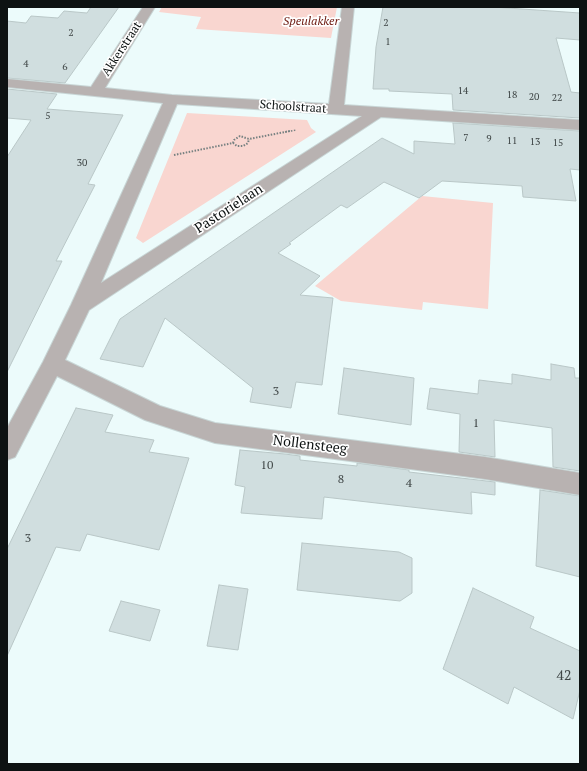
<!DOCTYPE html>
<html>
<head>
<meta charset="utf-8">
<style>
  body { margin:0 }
  #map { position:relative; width:587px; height:771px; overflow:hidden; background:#ecfbfb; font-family:"PT Serif",serif }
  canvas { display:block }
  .frame { position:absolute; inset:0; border:8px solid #0d1212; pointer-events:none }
</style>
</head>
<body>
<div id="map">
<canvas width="587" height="771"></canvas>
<div class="frame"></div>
</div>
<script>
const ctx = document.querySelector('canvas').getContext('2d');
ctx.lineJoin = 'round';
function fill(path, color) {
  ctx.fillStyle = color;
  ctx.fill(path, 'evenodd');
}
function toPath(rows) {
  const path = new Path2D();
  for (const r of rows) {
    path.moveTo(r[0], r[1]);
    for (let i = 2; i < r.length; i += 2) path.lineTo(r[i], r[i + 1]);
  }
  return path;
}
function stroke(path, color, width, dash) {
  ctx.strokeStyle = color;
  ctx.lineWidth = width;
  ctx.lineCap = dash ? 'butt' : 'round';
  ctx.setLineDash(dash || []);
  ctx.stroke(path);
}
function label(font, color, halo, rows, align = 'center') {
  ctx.font = font + ' "PT Serif",serif';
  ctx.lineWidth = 3.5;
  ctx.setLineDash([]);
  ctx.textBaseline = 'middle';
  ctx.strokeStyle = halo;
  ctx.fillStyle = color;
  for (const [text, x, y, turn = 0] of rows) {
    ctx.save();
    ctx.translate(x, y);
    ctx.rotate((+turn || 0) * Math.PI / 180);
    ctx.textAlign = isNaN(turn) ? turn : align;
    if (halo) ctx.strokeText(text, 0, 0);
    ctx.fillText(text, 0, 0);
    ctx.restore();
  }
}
fill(toPath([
  [162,7,337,7,331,38,196,29,201,17,159,12],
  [187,113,307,120,311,128,316,132,143,243,136,238],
  [422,196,493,203,488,309,423,302,422,310,341,301,315,286]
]), '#f9d6d0');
const building = toPath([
  [91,7,119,7,65,83,7,78,7,21,26,23,31,16,58,18,64,11,87,13,91,7],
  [383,7,493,7,580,13,580,40,556,38,571,92,580,93,580,118,453,110,452,94,389,91,389,89,373,89,376,47,383,7],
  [7,89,57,94,47,109,123,115,88,184,95,185,56,261,62,261,7,372,7,157,31,120,7,118,7,89],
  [453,123,580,131,580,170,570,169,576,201,523,197,522,186,442,181,419,198,384,182,347,208,341,205,289,243,291,244,278,253,320,276,300,295,333,298,322,385,296,382,291,408,250,402,253,388,165,318,143,367,100,359,120,319,382,138,414,154,414,141,455,144,453,123],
  [551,364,574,368,575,378,580,378,580,471,553,467,552,428,494,420,495,457,459,452,460,414,427,409,430,388,478,394,479,380,512,384,512,374,551,380,551,364],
  [344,368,414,378,411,425,338,414,344,368],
  [76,408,113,415,105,432,154,440,149,452,189,458,159,550,87,534,80,551,56,547,7,656,7,549,76,408],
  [240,450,285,454,300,456,300,460,357,466,357,463,409,470,409,472,495,482,495,495,471,492,472,514,324,497,322,519,241,513,245,487,235,485,240,450],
  [540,490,580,496,580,577,536,566,540,490],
  [302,543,399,552,412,558,412,593,400,601,297,590,302,543],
  [219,585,248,589,238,650,207,646,219,585],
  [473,588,534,617,530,628,580,651,580,690,573,719,514,687,508,704,443,669,473,588],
  [121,601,160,610,150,641,109,631,121,601]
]);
fill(building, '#d0dedf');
stroke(building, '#b9c7c7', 1);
const minor = toPath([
  [143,7,155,7,105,88,172,95,329,104,342,7,354,7,344,105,580,120,580,130,381,117,89,310,65,360,160,406,215,423,485,457,580,473,580,495,485,479,215,443,145,420,57,376,15,457,7,460,7,428,43,362,71,305,163,103,7,87,7,79,91,87,143,7],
  [177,104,362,116,101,283,177,104]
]);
stroke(minor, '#c8d6d6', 2);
stroke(toPath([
  [285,132,296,130]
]), '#778181', 1.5, [1.5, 1.5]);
stroke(toPath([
  [233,143,234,140,240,136,249,139,290,131],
  [174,155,233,143,237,146,243,146,248,143,249,139]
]), '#778181', 2, [1.5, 1.5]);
fill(minor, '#b8b2b1');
label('10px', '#3e4545', null, [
  ["2",386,23],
  ["2",71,33],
  ["1",388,42],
  ["4",26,64],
  ["6",65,67],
  ["14",463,91],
  ["18",512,95],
  ["20",534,97],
  ["22",557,98],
  ["5",48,116],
  ["7",466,138],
  ["9",489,139],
  ["11",512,141],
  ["13",535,142],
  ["15",558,143],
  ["30",82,163]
]);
label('italic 12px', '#6d190f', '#fff', [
  ["Speulakker",311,22]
]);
label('12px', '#0d1212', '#fff', [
  ["Akkerstraat",122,49,-57],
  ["Schoolstraat",293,107,4]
]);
label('12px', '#3e4545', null, [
  ["3",276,392],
  ["1",476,424],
  ["10",267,466],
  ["8",341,480],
  ["4",409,484],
  ["3",28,539]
]);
label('14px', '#0d1212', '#fff', [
  ["Pastorielaan",229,209,-33],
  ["Nollensteeg",310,445,7]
]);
label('14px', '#3e4545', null, [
  ["42",564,676]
]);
</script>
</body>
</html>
